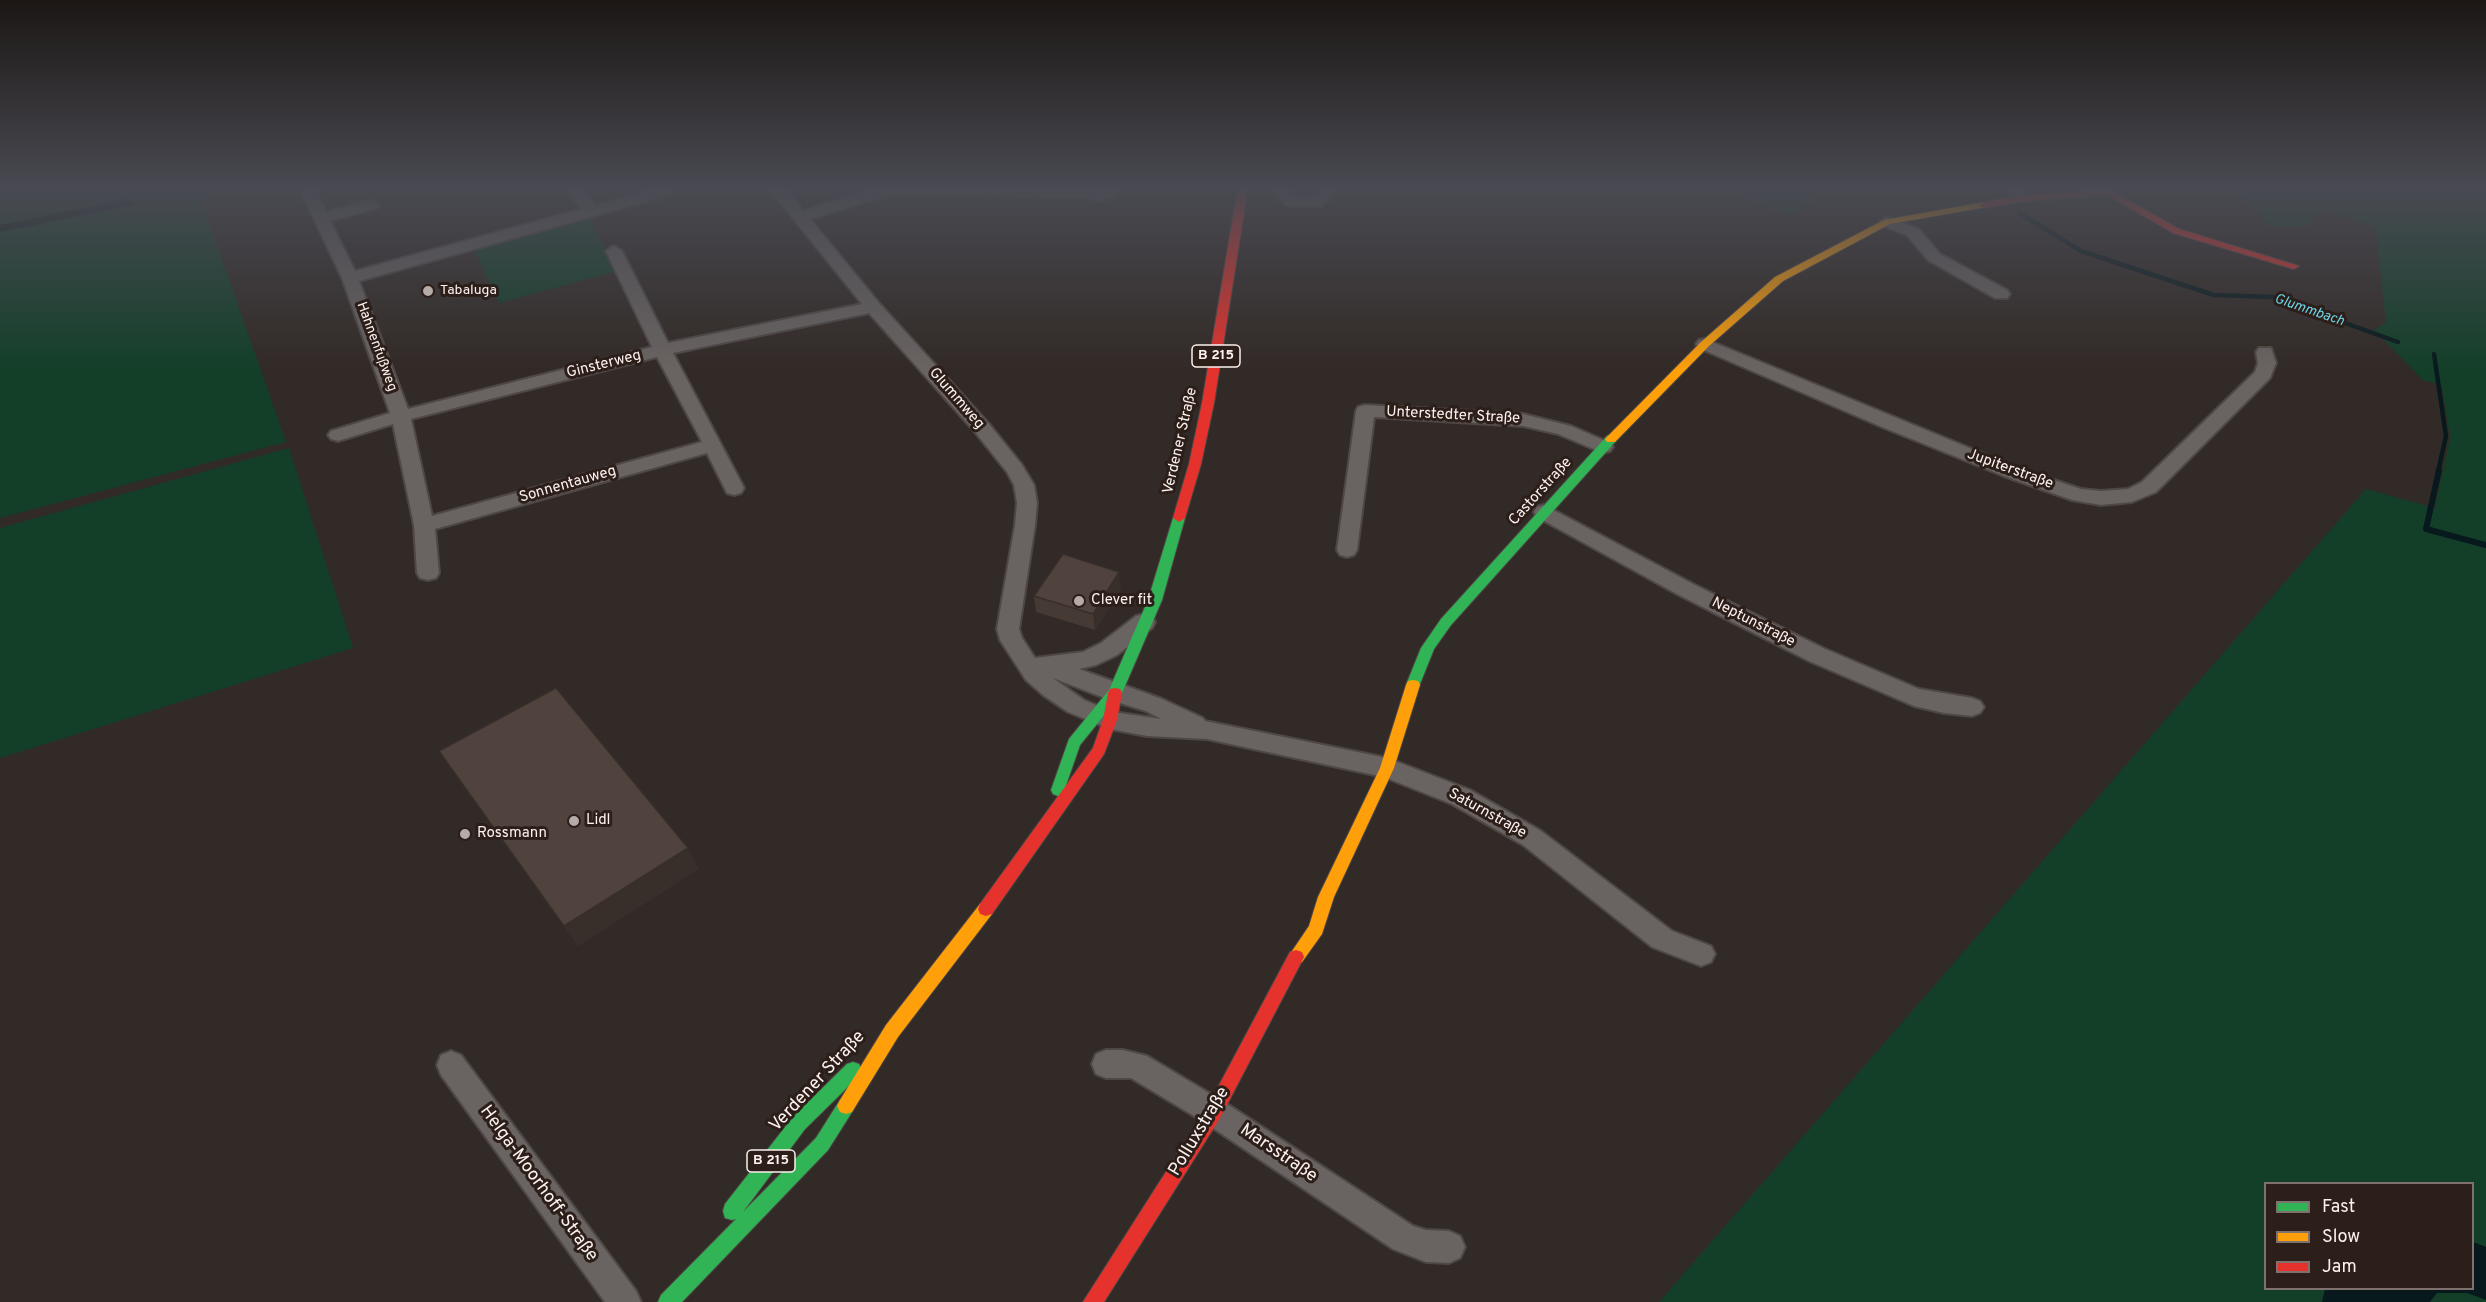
<!DOCTYPE html>
<html>
<head>
<meta charset="utf-8">
<style>
  body { margin:0 }
  #map { position:relative; width:2486px; height:1302px; overflow:hidden; background:#322a26; font-family:Overpass,sans-serif }
  canvas { display:block }
  .legend { position:absolute; left:2264px; top:1182px; width:210px; height:108px; box-sizing:border-box; background:#2c1e19; border:2px solid #7f726e; margin:0; padding:8px 10px; list-style:none; font-size:18px; color:#fbf1ee }
  .legend li { display:flex; align-items:center; gap:12px; height:30px }
  .legend b { width:30px; border:2px solid #7f726e }
</style>
</head>
<body>
<div id="map">
<canvas width="2486" height="1302"></canvas>
<ul class="legend">
<li><b style="height:8px;background:#30b455"></b>Fast</li>
<li><b style="height:8px;background:#ff9f0a"></b>Slow</li>
<li><b style="height:8px;background:#e5322d"></b>Jam</li>
</ul>
</div>
<script>
const ctx = document.querySelector('canvas').getContext('2d');
ctx.lineJoin = 'round';
function fill(path, color) {
  ctx.fillStyle = color;
  ctx.fill(path, 'evenodd');
}
function toPath(rows) {
  const path = new Path2D();
  for (const r of rows) {
    path.moveTo(r[0], r[1]);
    for (let i = 2; i < r.length; i += 2) path.lineTo(r[i], r[i + 1]);
  }
  return path;
}
function stroke(path, color, width, dash) {
  ctx.strokeStyle = color;
  ctx.lineWidth = width;
  ctx.lineCap = dash ? 'butt' : 'round';
  ctx.setLineDash(dash || []);
  ctx.stroke(path);
}
function label(font, color, halo, rows, align = 'center') {
  ctx.font = font + ' Overpass,sans-serif';
  ctx.lineWidth = 6;
  ctx.setLineDash([]);
  ctx.textBaseline = 'middle';
  ctx.strokeStyle = halo;
  ctx.fillStyle = color;
  for (const [text, x, y, turn = 0] of rows) {
    ctx.save();
    ctx.translate(x, y);
    ctx.rotate((+turn || 0) * Math.PI / 180);
    ctx.textAlign = isNaN(turn) ? turn : align;
    if (halo) ctx.strokeText(text, 0, 0);
    ctx.fillText(text, 0, 0);
    ctx.restore();
  }
}
fill(toPath([
  [0,187,243,187,202,202,286,442,0,518,0,232,132,205,129,199,0,225],
  [1763,187,1831,187,1789,216,1746,199],
  [2246,187,2486,187,2486,1302,1659,1302,2366,489,2435,508,2450,438,2442,385,2423,380,2374,330,2386,322,2375,226,2322,210,2304,227,2271,226,2238,192],
  [2266,1184,2472,1184,2472,1288,2266,1288],
  [587,214,618,271,499,303,473,247],
  [289,448,353,648,0,758,0,528]
]), '#133f29');
fill(toPath([
  [129,199,133,205,0,232,0,225],
  [2473,1242,2486,1247,2486,1300,2467,1293,2437,1293,2430,1302,2322,1302,2325,1289,2472,1288]
]), '#07191c');
stroke(toPath([
  [1985,187,1995,195],
  [2019,213,2081,251,2214,295,2273,297,2398,342],
  [2434,354,2446,436,2438,472]
]), '#07191c', 4.5);
stroke(toPath([
  [2439,470,2426,529,2486,545]
]), '#07191c', 6);
const street = toPath([
  [299,187,314,187,326,212,371,200,379,205,377,208,330,221,355,271,582,209,565,187,581,187,596,206,662,187,672,188,675,191,672,194,359,281,408,409,652,347,606,251,614,246,622,251,668,343,862,304,768,187,784,187,803,211,879,187,1116,187,1118,192,1115,195,1099,201,1087,197,891,194,810,219,879,303,989,424,1022,465,1034,485,1037,503,1035,525,1019,629,1022,638,1035,658,1083,652,1101,643,1136,616,1144,614,1152,616,1155,622,1152,628,1117,655,1096,665,1079,669,1162,699,1203,718,1205,721,1387,758,1470,790,1541,831,1672,931,1711,946,1715,954,1711,962,1701,966,1652,947,1523,845,1452,804,1384,777,1207,739,1147,736,1110,729,1068,712,1043,695,1026,680,1000,640,997,629,1015,525,1017,503,1014,485,1007,472,975,432,869,313,673,353,744,488,741,493,734,495,727,493,707,453,435,529,439,573,436,578,428,580,420,578,417,573,414,525,393,424,338,441,331,439,328,435,331,431,390,413,342,278,299,187],
  [657,357,702,442,432,516,411,419,657,357],
  [1053,678,1107,699,1146,711,1161,719,1113,712,1084,700,1053,678],
  [1276,187,1294,187,1291,191,1295,197,1311,198,1319,192,1318,187,1334,187,1335,193,1321,206,1290,206,1284,204,1274,190,1276,187],
  [2001,187,2019,187,2032,198,2029,201,2019,201,2001,187],
  [1887,217,1919,229,1940,254,2007,290,2010,294,2007,298,1995,298,1928,260,1907,235,1881,225,1879,222,1887,217],
  [1705,339,2018,468,2081,489,2101,491,2128,489,2142,482,2255,372,2258,363,2256,352,2259,348,2271,348,2276,363,2270,378,2156,492,2132,502,2101,505,2072,500,2004,476,1882,427,1699,348,1696,344,1699,340,1705,339],
  [1365,405,1523,414,1571,426,1610,443,1613,447,1610,451,1603,453,1558,434,1523,426,1374,417,1357,550,1354,555,1347,557,1340,555,1337,550,1356,411,1358,407,1365,405],
  [1544,505,1693,584,1825,649,1919,689,1972,698,1980,701,1984,707,1980,713,1972,716,1944,713,1914,706,1809,661,1677,594,1537,517,1534,512,1537,507,1544,505],
  [1106,1050,1123,1050,1147,1056,1224,1102,1413,1226,1426,1230,1449,1231,1460,1236,1465,1247,1460,1258,1449,1263,1426,1262,1393,1249,1204,1122,1131,1078,1106,1078,1096,1074,1092,1064,1096,1054,1106,1050],
  [451,1051,461,1055,636,1291,641,1302,605,1302,441,1075,437,1065,441,1055,451,1051]
]);
const fast = toPath([
  [1611,435,1615,436,1617,439,1615,442,1451,625,1434,649,1418,689,1408,689,1406,685,1421,648,1441,619,1607,436,1611,435],
  [1179,514,1185,518,1162,600,1122,693,1080,745,1063,794,1058,796,1053,794,1051,790,1069,739,1109,690,1148,600,1173,518,1179,514],
  [853,1062,859,1064,862,1070,859,1076,805,1129,743,1212,816,1138,840,1100,846,1098,852,1100,855,1106,852,1112,828,1150,682,1302,658,1302,661,1295,736,1219,732,1220,725,1218,723,1211,725,1204,793,1117,847,1064,853,1062]
]);
const slow = toPath([
  [1984,202,1989,205,1987,207,1890,224,1783,281,1709,346,1615,442,1607,442,1605,439,1701,342,1775,277,1884,220,1984,202],
  [1413,680,1418,681,1420,685,1394,768,1334,897,1322,934,1302,962,1296,964,1290,962,1288,957,1309,926,1318,897,1380,768,1406,685,1408,681,1413,680],
  [986,902,992,904,994,909,992,914,898,1037,852,1112,846,1114,840,1112,837,1106,840,1100,886,1025,980,904,986,902]
]);
const jam = toPath([
  [1238,187,1248,187,1214,403,1201,464,1185,518,1179,522,1173,518,1189,464,1202,403,1238,187],
  [2109,189,2179,229,2299,266,2294,269,2290,268,2173,233,2107,195,2024,201,1984,208,1979,205,1984,202,2024,195,2109,189],
  [1115,688,1120,689,1122,693,1117,720,1104,754,992,914,986,916,980,914,978,909,980,904,1093,748,1103,720,1108,693,1110,689,1115,688],
  [1296,950,1302,952,1304,957,1220,1118,1104,1302,1083,1302,1208,1106,1290,952,1296,950]
]);
stroke(street, '#4e4745', 4);
stroke(fast, '#4e4745', 2);
stroke(slow, '#4e4745', 2);
stroke(jam, '#4e4745', 2);
fill(street, '#696361');
fill(fast, '#30b455');
fill(slow, '#ff9f0a');
fill(jam, '#e5322d');
fill(toPath([
  [1121,589,1095,630,1036,612,1034,596],
  [439,751,688,848,698,869,578,946]
]), '#453a34');
fill(toPath([
  [1119,572,1121,589,1095,630,1093,614],
  [688,848,698,869,578,946,564,926]
]), '#382f2b');
const building = toPath([
  [1063,554,1119,572,1093,614,1034,596,1063,554],
  [556,688,688,848,564,926,439,751,556,688]
]);
fill(building, '#50433d');
stroke(building, '#382f2b', 1.5);
const sky = ctx.createLinearGradient(0, 0, 0, 370);
sky.addColorStop(0, '#1c1715');
sky.addColorStop(0.51, '#494a52');
sky.addColorStop(1, '#494a5200');
ctx.fillStyle = sky;
ctx.fillRect(0, 0, 2486, 370);
for (const [x, y, r, color] of [
  [428,291,6,"#b5aba8"],
  [1079,601,6,"#b5aba8"],
  [574,821,6,"#b5aba8"],
  [465,834,6,"#b5aba8"]
]) {
  const dot = new Path2D();
  dot.arc(x, y, r, 0, 2 * Math.PI);
  ctx.fillStyle = color;
  ctx.fill(dot);
  stroke(dot, '#2c1e19', 2);
}
label('14px', '#fbf1ee', '#2c1e19', [
  ["Tabaluga",440,291]
], 'left');
label('italic 14px', '#6dd6e9', '#2c1e19', [
  ["Glummbach",2309,311,19]
]);
label('14px', '#fbf1ee', '#2c1e19', [
  ["Hahnenfußweg",376,347,70]
]);
for (const [x, y, w] of [
  [1216,356,48],
  [771,1161,48]
]) {
  const box = new Path2D();
  box.roundRect(x - w / 2, y - 11, w, 22, 4.5);
  ctx.fillStyle = '#2c1e19';
  ctx.fill(box);
  stroke(box, '#fbf1ee', 1.5);
}
label('bold 14px', '#fbf1ee', null, [
  ["B 215",1216,356],
  ["B 215",771,1161]
]);
label('15px', '#fbf1ee', '#2c1e19', [
  ["Ginsterweg",604,365,-14],
  ["Glummweg",956,399,49],
  ["Unterstedter Straße",1453,416,3],
  ["Verdener Straße",1181,441,-77],
  ["Jupiterstraße",2010,470,20],
  ["Sonnentauweg",568,485,-16],
  ["Castorstraße",1541,492,-48],
  ["Neptunstraße",1753,623,27],
  ["Saturnstraße",1487,814,29]
]);
label('15px', '#fbf1ee', '#2c1e19', [
  ["Clever fit",1091,601],
  ["Lidl",586,821],
  ["Rossmann",477,834]
], 'left');
label('18px', '#fbf1ee', '#2c1e19', [
  ["Verdener Straße",818,1082,-47],
  ["Polluxstraße",1200,1132,-59],
  ["Marsstraße",1278,1154,34],
  ["Helga-Moorhoff-Straße",538,1184,54]
]);
</script>
</body>
</html>
